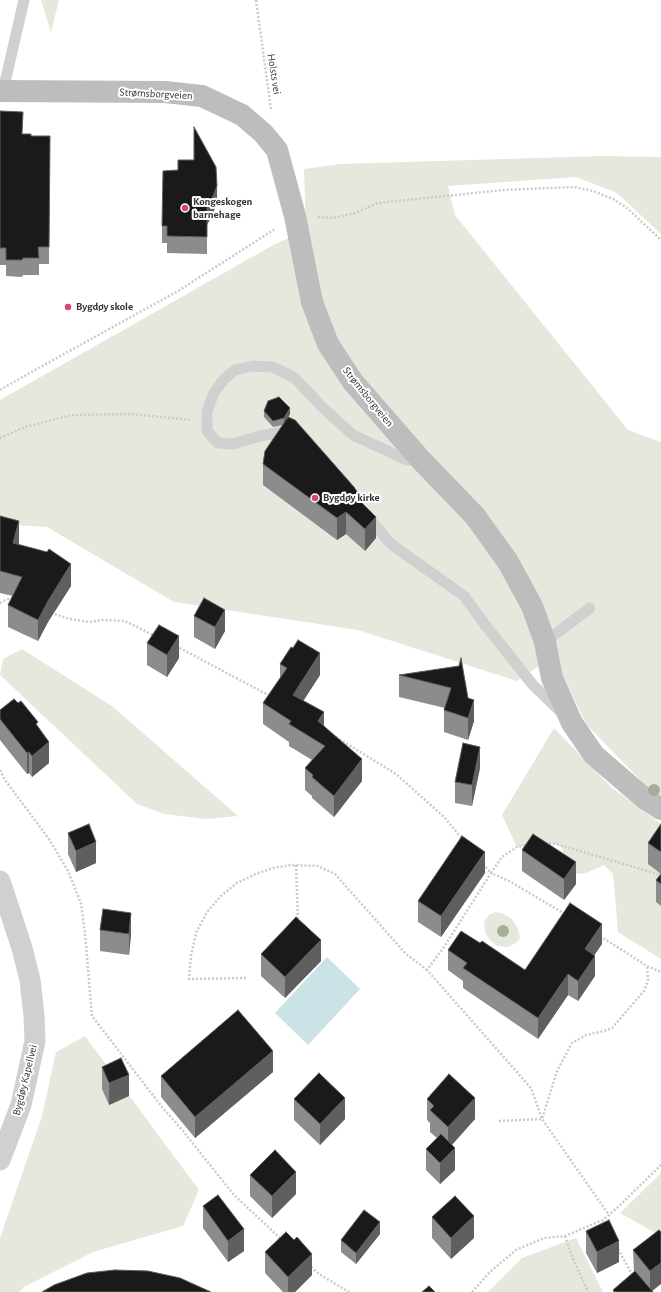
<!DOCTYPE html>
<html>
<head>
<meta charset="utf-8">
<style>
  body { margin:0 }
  canvas { display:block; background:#fff }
</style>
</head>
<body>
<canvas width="661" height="1292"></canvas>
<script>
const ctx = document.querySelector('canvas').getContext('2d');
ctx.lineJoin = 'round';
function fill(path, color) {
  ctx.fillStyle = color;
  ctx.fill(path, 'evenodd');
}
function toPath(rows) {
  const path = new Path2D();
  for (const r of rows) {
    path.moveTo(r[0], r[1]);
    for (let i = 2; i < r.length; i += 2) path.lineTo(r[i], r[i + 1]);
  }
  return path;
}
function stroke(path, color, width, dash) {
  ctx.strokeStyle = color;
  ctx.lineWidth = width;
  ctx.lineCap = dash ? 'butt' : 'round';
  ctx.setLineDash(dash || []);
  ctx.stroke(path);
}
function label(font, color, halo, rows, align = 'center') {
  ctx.font = font + ' "Alegreya Sans",sans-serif';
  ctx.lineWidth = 4;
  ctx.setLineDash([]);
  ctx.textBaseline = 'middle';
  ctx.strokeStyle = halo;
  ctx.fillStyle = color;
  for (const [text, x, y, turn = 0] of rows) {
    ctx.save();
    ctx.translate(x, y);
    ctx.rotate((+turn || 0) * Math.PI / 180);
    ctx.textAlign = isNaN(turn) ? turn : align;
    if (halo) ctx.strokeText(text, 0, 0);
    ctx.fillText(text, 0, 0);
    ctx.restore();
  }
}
fill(toPath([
  [41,0,59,0,51,32],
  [602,156,661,157,661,234,617,193,576,177,448,186,455,215,628,430,661,442,661,797,647,787,586,724,554,656,517,681,358,630,174,602,47,527,0,524,0,400,275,244,306,231,304,169,340,164],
  [22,649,112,706,238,816,206,819,164,814,137,804,0,675,3,659],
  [554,728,611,787,661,824,661,959,618,932,613,874,604,865,586,873,577,874,567,865,562,848,556,844,541,843,517,847,502,815],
  [495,912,502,913,512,919,518,929,520,938,516,943,508,947,497,946,490,940,485,933,484,922,489,915],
  [85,1036,199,1190,183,1226,93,1252,24,1287,19,1292,0,1292,0,1238,42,1116,56,1052],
  [661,1173,661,1236,620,1213],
  [576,1238,603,1292,488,1292,522,1258]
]), '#e5e9dd');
fill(toPath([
  [327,957,360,989,308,1045,275,1013]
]), '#cbe2e7');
stroke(toPath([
  [256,0,271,110],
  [318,217,333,218,355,213,378,203,503,190,574,187,593,191,613,199,627,208,661,240],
  [0,390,26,375,178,291,275,229],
  [0,438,25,427,72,415,131,414,191,420],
  [0,603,8,599,14,598],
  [51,613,70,619,89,622,102,620,125,621,155,636],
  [176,646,270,696],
  [336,737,396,774,444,817,463,840],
  [0,770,5,780,49,839,68,871,81,903,85,934,92,1016,162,1107,183,1131,234,1195,281,1239],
  [545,843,556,844,661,875],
  [483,864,491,873,502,857,517,847,527,845],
  [296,865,298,920],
  [565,914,509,881,491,873,444,947,427,970,531,1088,542,1119,609,1215],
  [600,936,647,966,661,972],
  [246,978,189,979,191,956,196,933,207,912,222,895,237,883,256,874,273,868,291,865,318,866,335,874,406,954,427,970],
  [499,1121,542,1119,557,1071,572,1043,586,1035,604,1031,612,1028,644,991,648,980,647,967],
  [565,1236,571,1254,588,1292],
  [618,1249,633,1276],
  [311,1267,319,1274,349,1292],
  [472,1292,490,1272,516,1250,544,1238,565,1236,603,1220,617,1208,661,1165]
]), '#cacaca', 2.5, [2, 2]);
stroke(toPath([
  [3,91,24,0],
  [291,433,288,431,260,436,233,444,218,443,207,431,207,411,214,393,223,380,235,370,253,366,273,367,295,378,321,406,353,435,407,460,421,460],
  [368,517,391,544,464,596,486,626,533,685,561,712],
  [545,642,590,608]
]), '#d0d0d0', 11);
stroke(toPath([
  [0,881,22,948,30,980,34,1016,35,1041,21,1105,0,1160]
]), '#d0d0d0', 21);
stroke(toPath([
  [0,91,165,92,202,96,242,115,263,133,277,150,295,216,312,302,328,344,353,382,421,460,475,516,508,562,532,606,545,642,552,678,572,723,594,755,644,798,661,809]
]), '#bdbdbd', 22);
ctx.fillStyle = '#a6ae98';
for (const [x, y] of [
  [654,790],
  [503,931]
]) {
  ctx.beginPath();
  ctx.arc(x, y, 6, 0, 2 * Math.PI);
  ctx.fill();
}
fill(toPath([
  [0,111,23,134,31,136,50,136,49,264,39,264,39,275,23,275,22,277,6,276,6,265,0,265],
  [217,203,213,213,207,225,207,254,167,253,167,243,162,243,162,226],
  [264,411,290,414,288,417,360,500,376,538,365,551,346,534,337,540,263,485,263,464,283,425,273,427,264,417],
  [0,516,19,542,19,544,71,586,48,622,38,641,8,627,8,605,13,596,0,593],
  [194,616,225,631,215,649,194,637],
  [147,643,179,658,167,677,147,665],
  [280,664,320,675,303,701,324,726,362,781,334,817,312,798,312,796,305,790,305,768,312,760,289,746,289,742,263,724,263,703,280,678],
  [459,666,474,721,468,740,444,732,444,710,445,708,399,697,399,675],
  [0,710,38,726,49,763,32,777,29,773,27,774,0,740],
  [480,768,472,806,455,803,455,782],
  [661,824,661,874,648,864,648,843],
  [68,833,96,863,76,872,68,854],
  [522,850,576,884,564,900,522,871],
  [485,873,441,937,418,922,418,901],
  [661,874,661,906,656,902,656,880],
  [100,930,131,934,129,955,100,951],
  [480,943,525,970,602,944,594,955,595,976,578,1001,568,995,538,1039,463,988,463,981,448,970,448,950],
  [261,954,321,961,285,998,261,976],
  [102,1067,129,1096,109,1105,102,1089],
  [273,1072,195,1138,161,1097,161,1076],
  [294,1099,345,1119,320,1145,294,1120],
  [427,1099,475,1119,452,1145,455,1170,440,1184,426,1170,426,1149,437,1138,430,1132,430,1123,427,1120],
  [250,1175,296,1194,272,1218,250,1196],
  [203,1206,244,1251,228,1262,203,1228],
  [432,1217,474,1238,451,1259,432,1238],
  [659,1230,652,1291,653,1292,613,1292,613,1290,634,1272,633,1250],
  [586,1231,619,1262,597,1273,586,1253],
  [380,1234,356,1264,341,1252,341,1240],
  [265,1252,312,1275,295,1292,283,1292,265,1273]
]), '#8c8c8c');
fill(toPath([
  [217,186,217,203,213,213,207,225,207,254,207,208],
  [290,408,290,414,284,425,284,418],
  [346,512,346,534,337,540,337,518],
  [376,517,376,538,365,551,365,529],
  [19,521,19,542,13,564,13,543],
  [71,564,71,586,48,622,38,641,38,620,48,601],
  [225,610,225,631,215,649,215,627],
  [179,636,179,658,167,677,167,655],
  [320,653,320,675,293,717,293,695],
  [474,700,474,721,468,740,468,718],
  [324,712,324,734,318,743,318,721],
  [49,742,49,763,32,777,32,756],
  [480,747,480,768,472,806,472,785],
  [29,752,29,773,27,774,27,753],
  [362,759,362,781,334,817,334,796],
  [96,842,96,863,76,872,76,851],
  [485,852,485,873,441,937,441,916],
  [576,862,576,884,564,900,564,879],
  [131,913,131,934,129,955,129,934],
  [602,924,602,944,585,969,585,949],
  [321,940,321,961,285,998,285,977],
  [595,956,595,976,578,1001,578,981],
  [568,974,568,995,538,1039,538,1018],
  [273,1051,273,1072,195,1138,195,1117],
  [129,1075,129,1096,109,1105,109,1083],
  [345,1098,345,1119,320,1145,320,1124],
  [475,1098,475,1119,448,1149,448,1127],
  [455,1148,455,1170,440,1184,440,1163],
  [296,1172,296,1194,272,1218,272,1196],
  [474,1216,474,1238,451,1259,451,1238],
  [380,1222,380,1234,356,1264,356,1253],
  [244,1229,244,1251,228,1262,228,1241],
  [619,1241,619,1262,597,1273,597,1252],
  [312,1254,312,1275,295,1292,288,1292,288,1277],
  [661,1263,661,1284,651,1292,650,1292,650,1271]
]), '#5f5f5f');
const building = toPath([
  [0,111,23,112,22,134,31,134,31,136,50,136,49,247,38,247,39,258,23,258,22,260,6,260,6,248,0,248,0,111],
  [194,127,216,167,217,186,213,196,207,208,207,237,167,236,167,226,162,226,163,171,178,170,178,160,194,160,194,127],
  [279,397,290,408,284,418,273,421,264,411,268,401,279,397],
  [288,417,295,420,354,487,360,496,358,499,376,517,365,529,346,512,337,518,263,464,265,451,288,417],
  [0,516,19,521,13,543,47,552,49,549,71,564,48,601,38,620,8,605,22,577,0,571,0,516],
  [204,598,225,610,215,627,194,616,204,598],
  [159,625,179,636,167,655,147,643,159,625],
  [298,640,320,653,293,695,324,712,318,721,362,759,334,796,312,777,313,775,305,768,325,746,289,724,291,721,263,703,287,668,280,664,291,647,293,648,298,640],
  [461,658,468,698,474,700,468,718,444,710,451,688,399,675,459,666,461,658],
  [14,699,18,703,21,701,38,722,36,724,49,742,32,756,29,752,27,753,0,719,0,710,14,699],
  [463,743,480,747,472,785,455,782,463,743],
  [89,824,96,842,76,851,68,833,89,824],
  [661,824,661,852,648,843,661,824],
  [533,834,576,862,564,879,522,850,533,834],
  [462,836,485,852,441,916,418,901,462,836],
  [661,874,661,884,656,880,661,874],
  [570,903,602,924,585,949,595,956,578,981,568,974,538,1018,463,968,467,963,448,950,461,931,480,943,482,941,525,970,570,903],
  [103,909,131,913,129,934,100,930,103,909],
  [296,917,321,940,285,977,261,954,296,917],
  [238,1010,273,1051,195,1117,161,1076,238,1010],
  [121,1058,129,1075,109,1083,102,1067,121,1058],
  [319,1073,345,1098,320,1124,294,1099,319,1073],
  [449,1074,475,1098,448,1127,430,1110,434,1106,427,1099,449,1074],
  [441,1134,455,1148,440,1163,426,1149,441,1134],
  [275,1150,296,1172,272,1196,250,1175,275,1150],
  [218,1195,244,1229,228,1241,203,1206,218,1195],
  [455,1196,474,1216,451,1238,432,1217,455,1196],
  [364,1210,380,1222,356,1253,341,1240,364,1210],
  [609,1220,619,1241,597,1252,586,1231,609,1220],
  [659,1230,661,1232,661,1263,650,1271,633,1250,659,1230],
  [286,1232,294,1240,297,1237,312,1254,288,1277,265,1252,286,1232],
  [115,1270,148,1271,180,1278,211,1292,42,1292,54,1285,87,1273,115,1270],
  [635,1271,653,1292,615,1292,613,1290,635,1271],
  [429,1286,435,1292,422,1292,429,1286]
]);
fill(building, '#1a1a1a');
stroke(building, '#5f5f5f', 1);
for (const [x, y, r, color] of [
  [185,208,4,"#d7476a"],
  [68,307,4,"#d7476a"],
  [315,498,4,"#d7476a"]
]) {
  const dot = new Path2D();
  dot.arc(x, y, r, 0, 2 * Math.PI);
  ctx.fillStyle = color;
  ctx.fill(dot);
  stroke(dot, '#fff', 1.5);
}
label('11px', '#333', '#fff', [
  ["Holsts vei",274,74,81],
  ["Strømsborgveien",156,94,3],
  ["Strømsborgveien",368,397,51],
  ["Bygdøy Kapellvei",25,1080,-76]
]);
label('bold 11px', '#333', '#fff', [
  ["Kongeskogen",193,202],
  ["barnehage",193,215],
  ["Bygdøy skole",76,307],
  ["Bygdøy kirke",323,498]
], 'left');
</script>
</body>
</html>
